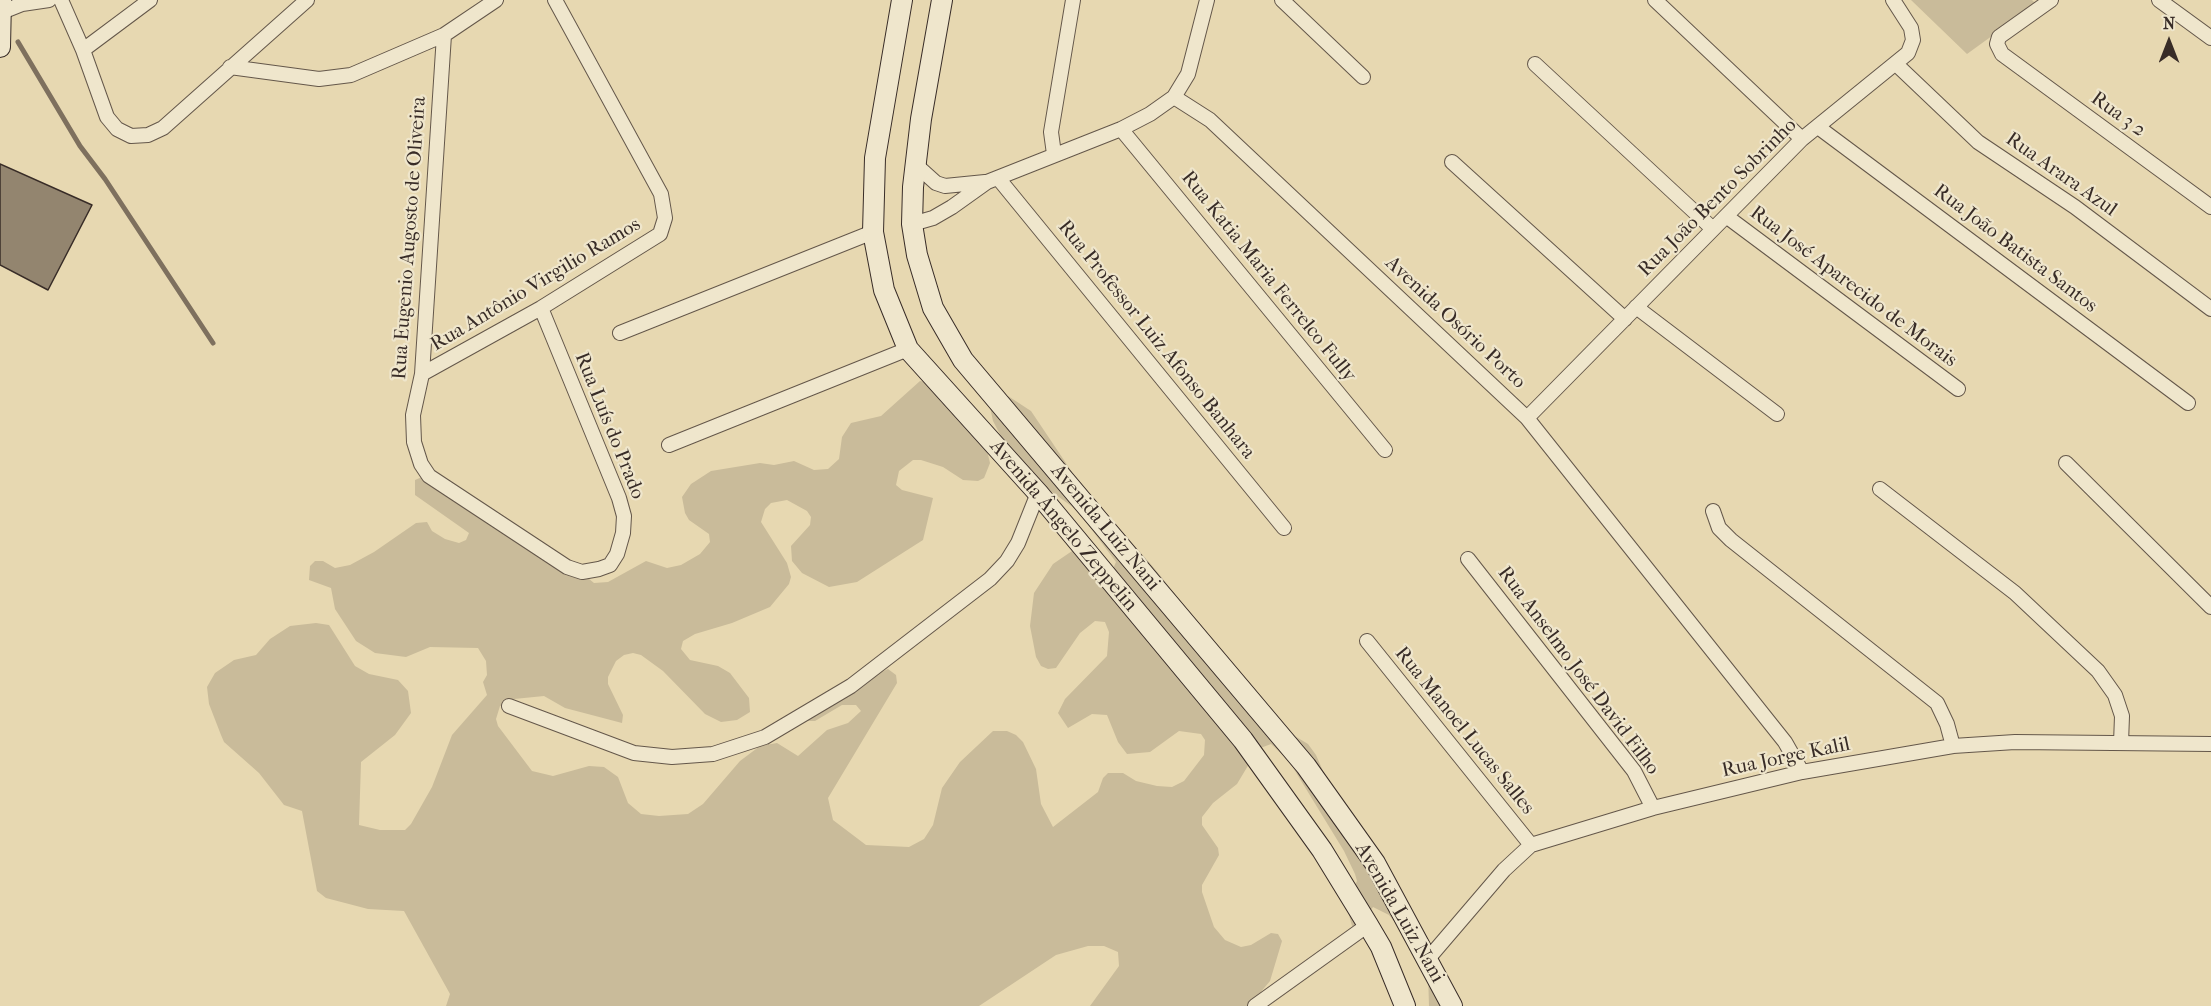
<!DOCTYPE html>
<html>
<head>
<meta charset="utf-8">
<style>
  body { margin:0 }
  #map { position:relative; width:2211px; height:1006px; overflow:hidden; background:#e7d8b1; font-family:"IM FELL French Canon",serif }
  canvas { display:block }
  .north { position:absolute; left:2139px; top:12px; width:60px; height:60px; -webkit-text-stroke:4px #efe6cc; paint-order:stroke; rotate:0deg; font-size:16px; font-weight:700; line-height:24px; text-align:center; color:#382c27 }
  .north::after { content:''; display:block; margin:auto; width:21px; height:27px; background:#382c27; clip-path:polygon(50% 0,100% 100%,50% 72%,0 100%) }
</style>
</head>
<body>
<div id="map">
<canvas width="2211" height="1006"></canvas>
<div class="north">N</div>
</div>
<script>
const ctx = document.querySelector('canvas').getContext('2d');
ctx.lineJoin = 'round';
function fill(path, color) {
  ctx.fillStyle = color;
  ctx.fill(path, 'evenodd');
}
function toPath(rows) {
  const path = new Path2D();
  for (const r of rows) {
    path.moveTo(r[0], r[1]);
    for (let i = 2; i < r.length; i += 2) path.lineTo(r[i], r[i + 1]);
  }
  return path;
}
function stroke(path, color, width, dash) {
  ctx.strokeStyle = color;
  ctx.lineWidth = width;
  ctx.lineCap = dash ? 'butt' : 'round';
  ctx.setLineDash(dash || []);
  ctx.stroke(path);
}
function label(font, color, halo, rows, align = 'center') {
  ctx.font = font + ' "IM FELL French Canon",serif';
  ctx.lineWidth = 4.5;
  ctx.setLineDash([]);
  ctx.textBaseline = 'middle';
  ctx.strokeStyle = halo;
  ctx.fillStyle = color;
  for (const [text, x, y, turn = 0] of rows) {
    ctx.save();
    ctx.translate(x, y);
    ctx.rotate((+turn || 0) * Math.PI / 180);
    ctx.textAlign = isNaN(turn) ? turn : align;
    if (halo) ctx.strokeText(text, 0, 0);
    ctx.fillText(text, 0, 0);
    ctx.restore();
  }
}
fill(toPath([
  [1911,0,2032,0,2036,4,1967,54],
  [920,381,927,382,985,442,990,463,984,478,978,481,963,480,943,467,921,460,913,460,899,471,896,485,902,490,933,498,923,540,857,582,829,587,802,573,792,561,791,546,810,525,811,517,807,511,787,500,771,503,765,509,761,522,787,563,791,577,789,584,770,607,732,623,695,634,683,641,681,649,690,660,718,666,730,673,749,698,750,712,737,720,721,722,705,714,663,671,641,655,633,653,624,655,616,661,608,677,608,684,623,715,622,723,565,708,544,696,514,699,500,706,496,719,498,726,532,771,553,776,589,766,604,767,618,777,628,803,641,814,659,816,688,814,703,804,740,761,760,746,777,743,798,756,827,730,848,723,861,711,856,705,842,705,815,721,808,721,803,715,854,685,888,669,896,675,897,683,828,798,833,820,866,845,909,847,924,839,933,825,942,788,960,762,993,731,1007,731,1016,735,1023,742,1036,769,1041,804,1053,827,1098,792,1103,778,1108,773,1123,773,1136,781,1157,786,1172,787,1184,781,1204,755,1205,740,1201,734,1179,731,1150,752,1127,754,1118,742,1107,715,1092,714,1068,728,1058,713,1065,699,1107,656,1109,632,1105,622,1095,621,1080,633,1056,668,1048,669,1041,666,1036,657,1030,626,1034,593,1053,564,1075,549,1112,571,1116,562,1077,510,1049,490,1004,442,993,421,990,407,1001,397,1008,396,1031,411,1078,481,1154,568,1283,729,1308,744,1316,755,1330,787,1452,1006,1429,1006,1428,973,1409,940,1389,915,1373,907,1359,928,1352,926,1346,904,1357,881,1355,874,1344,851,1289,761,1271,744,1258,749,1237,784,1213,803,1202,817,1202,825,1218,848,1219,855,1202,885,1202,892,1214,927,1225,940,1241,947,1251,945,1271,933,1278,934,1282,941,1270,981,1249,1006,1090,1006,1119,966,1118,952,1104,946,1088,946,1056,955,979,1006,446,1006,450,994,404,911,368,909,326,898,317,891,302,811,284,805,259,773,224,742,221,735,209,704,207,687,215,673,234,660,256,655,270,639,290,626,316,623,329,625,355,666,369,674,398,680,408,691,411,713,395,735,361,762,359,825,380,830,405,830,411,824,432,787,452,735,487,695,483,682,487,675,486,661,478,648,430,647,406,657,375,653,356,641,335,609,331,588,309,580,310,566,315,561,323,561,335,568,350,565,374,552,416,523,427,522,432,531,445,539,459,543,466,540,469,533,415,495,415,480,422,477,554,550,594,583,608,582,646,561,667,568,681,565,700,554,710,542,709,534,689,520,685,513,682,497,691,484,711,471,760,463,774,465,794,461,814,470,828,469,839,459,842,437,851,423,881,416]
]), '#c9bb9a');
stroke(toPath([
  [18,42,80,146,105,179,213,343]
]), '#7e705e', 5);
const building = toPath([
  [0,164,92,205,48,290,0,265,0,164]
]);
fill(building, '#93856f');
stroke(building, '#382c27', 1.5);
const street = toPath([
  [61,0,83,50,107,117,117,129,131,136,148,135,163,128,307,0],
  [1282,0,1363,77],
  [1655,0,1802,139],
  [2051,0,1999,37,1997,44,2002,54,2211,207],
  [2159,0,2211,38],
  [2,12,22,4,49,0],
  [444,35,422,374,413,415,414,442,421,464,429,476,567,567,582,572,599,569,610,565,617,554,623,533,624,516,619,498,541,308],
  [83,50,150,0],
  [1535,64,1713,229],
  [1897,65,1978,142,2075,207,2211,309],
  [230,67,319,79,351,75,444,35,496,0],
  [1174,97,1188,74,1207,0],
  [1818,127,2188,403],
  [1121,129,1385,450],
  [1054,154,1051,132,1073,0],
  [1452,162,1625,319],
  [916,165,936,183,945,186,985,182],
  [998,178,1284,528],
  [1726,216,1958,389],
  [912,224,933,218,952,207,987,182,1121,129,1150,114,1174,97,1210,120,1527,418,1785,742,1802,772],
  [1636,307,1777,414],
  [620,333,873,232],
  [422,374,541,308,660,234,665,218,661,194,555,0],
  [1527,418,1802,139,1908,53,1913,40,1911,28,1893,0],
  [669,445,908,349],
  [2066,463,2211,607],
  [1880,489,2015,593,2098,671,2115,695,2122,716,2121,743],
  [1713,511,1719,528,1731,540,1937,703,1947,724,1953,746],
  [1468,559,1634,771,1653,808],
  [1367,641,1531,845],
  [509,706,634,753,672,757,713,754,765,737,851,686,990,579,1007,561,1018,543,1038,493],
  [1427,960,1504,870,1531,845,1653,808,1802,772,1953,746,2015,742,2211,744],
  [1255,1006,1368,925]
]);
const secondary = toPath([
  [902,0,875,158,873,232,884,290,908,349,1038,493,1243,740,1322,850,1368,925,1381,947,1405,1006],
  [942,0,921,119,913,187,912,224,917,255,933,308,963,360,1306,766,1375,863,1452,1006],
  [0,47,1,0]
]);
stroke(street, '#64574a', 16);
stroke(secondary, '#382c27', 22);
stroke(street, '#efe6cc', 14);
stroke(secondary, '#efe6cc', 20);
label('20px', '#382c27', '#efe6cc', [
  ["Rua 3 2",2118,115,36],
  ["Rua Arara Azul",2061,175,35],
  ["Rua João Bento Sobrinho",1718,198,-45],
  ["Rua Eugenio Augosto de Oliveira",410,238,-86],
  ["Rua João Batista Santos",2015,249,37],
  ["Rua Katia Maria Ferrelco Fully",1268,277,51],
  ["Rua Antônio Virgilio Ramos",536,285,-31],
  ["Rua José Aparecido de Morais",1853,287,37],
  ["Avenida Osório Porto",1455,323,43],
  ["Rua Professor Luiz Afonso Banhara",1156,340,51],
  ["Rua Luís do Prado",609,426,68],
  ["Avenida Ângelo Zeppelin",1063,526,50],
  ["Avenida Luiz Nani",1105,528,50],
  ["Rua Anselmo José David Filho",1578,671,53],
  ["Rua Manoel Lucas Salles",1464,731,51],
  ["Rua Jorge Kalil",1786,758,-12],
  ["Avenida Luiz Nani",1399,913,60]
]);
</script>
</body>
</html>
